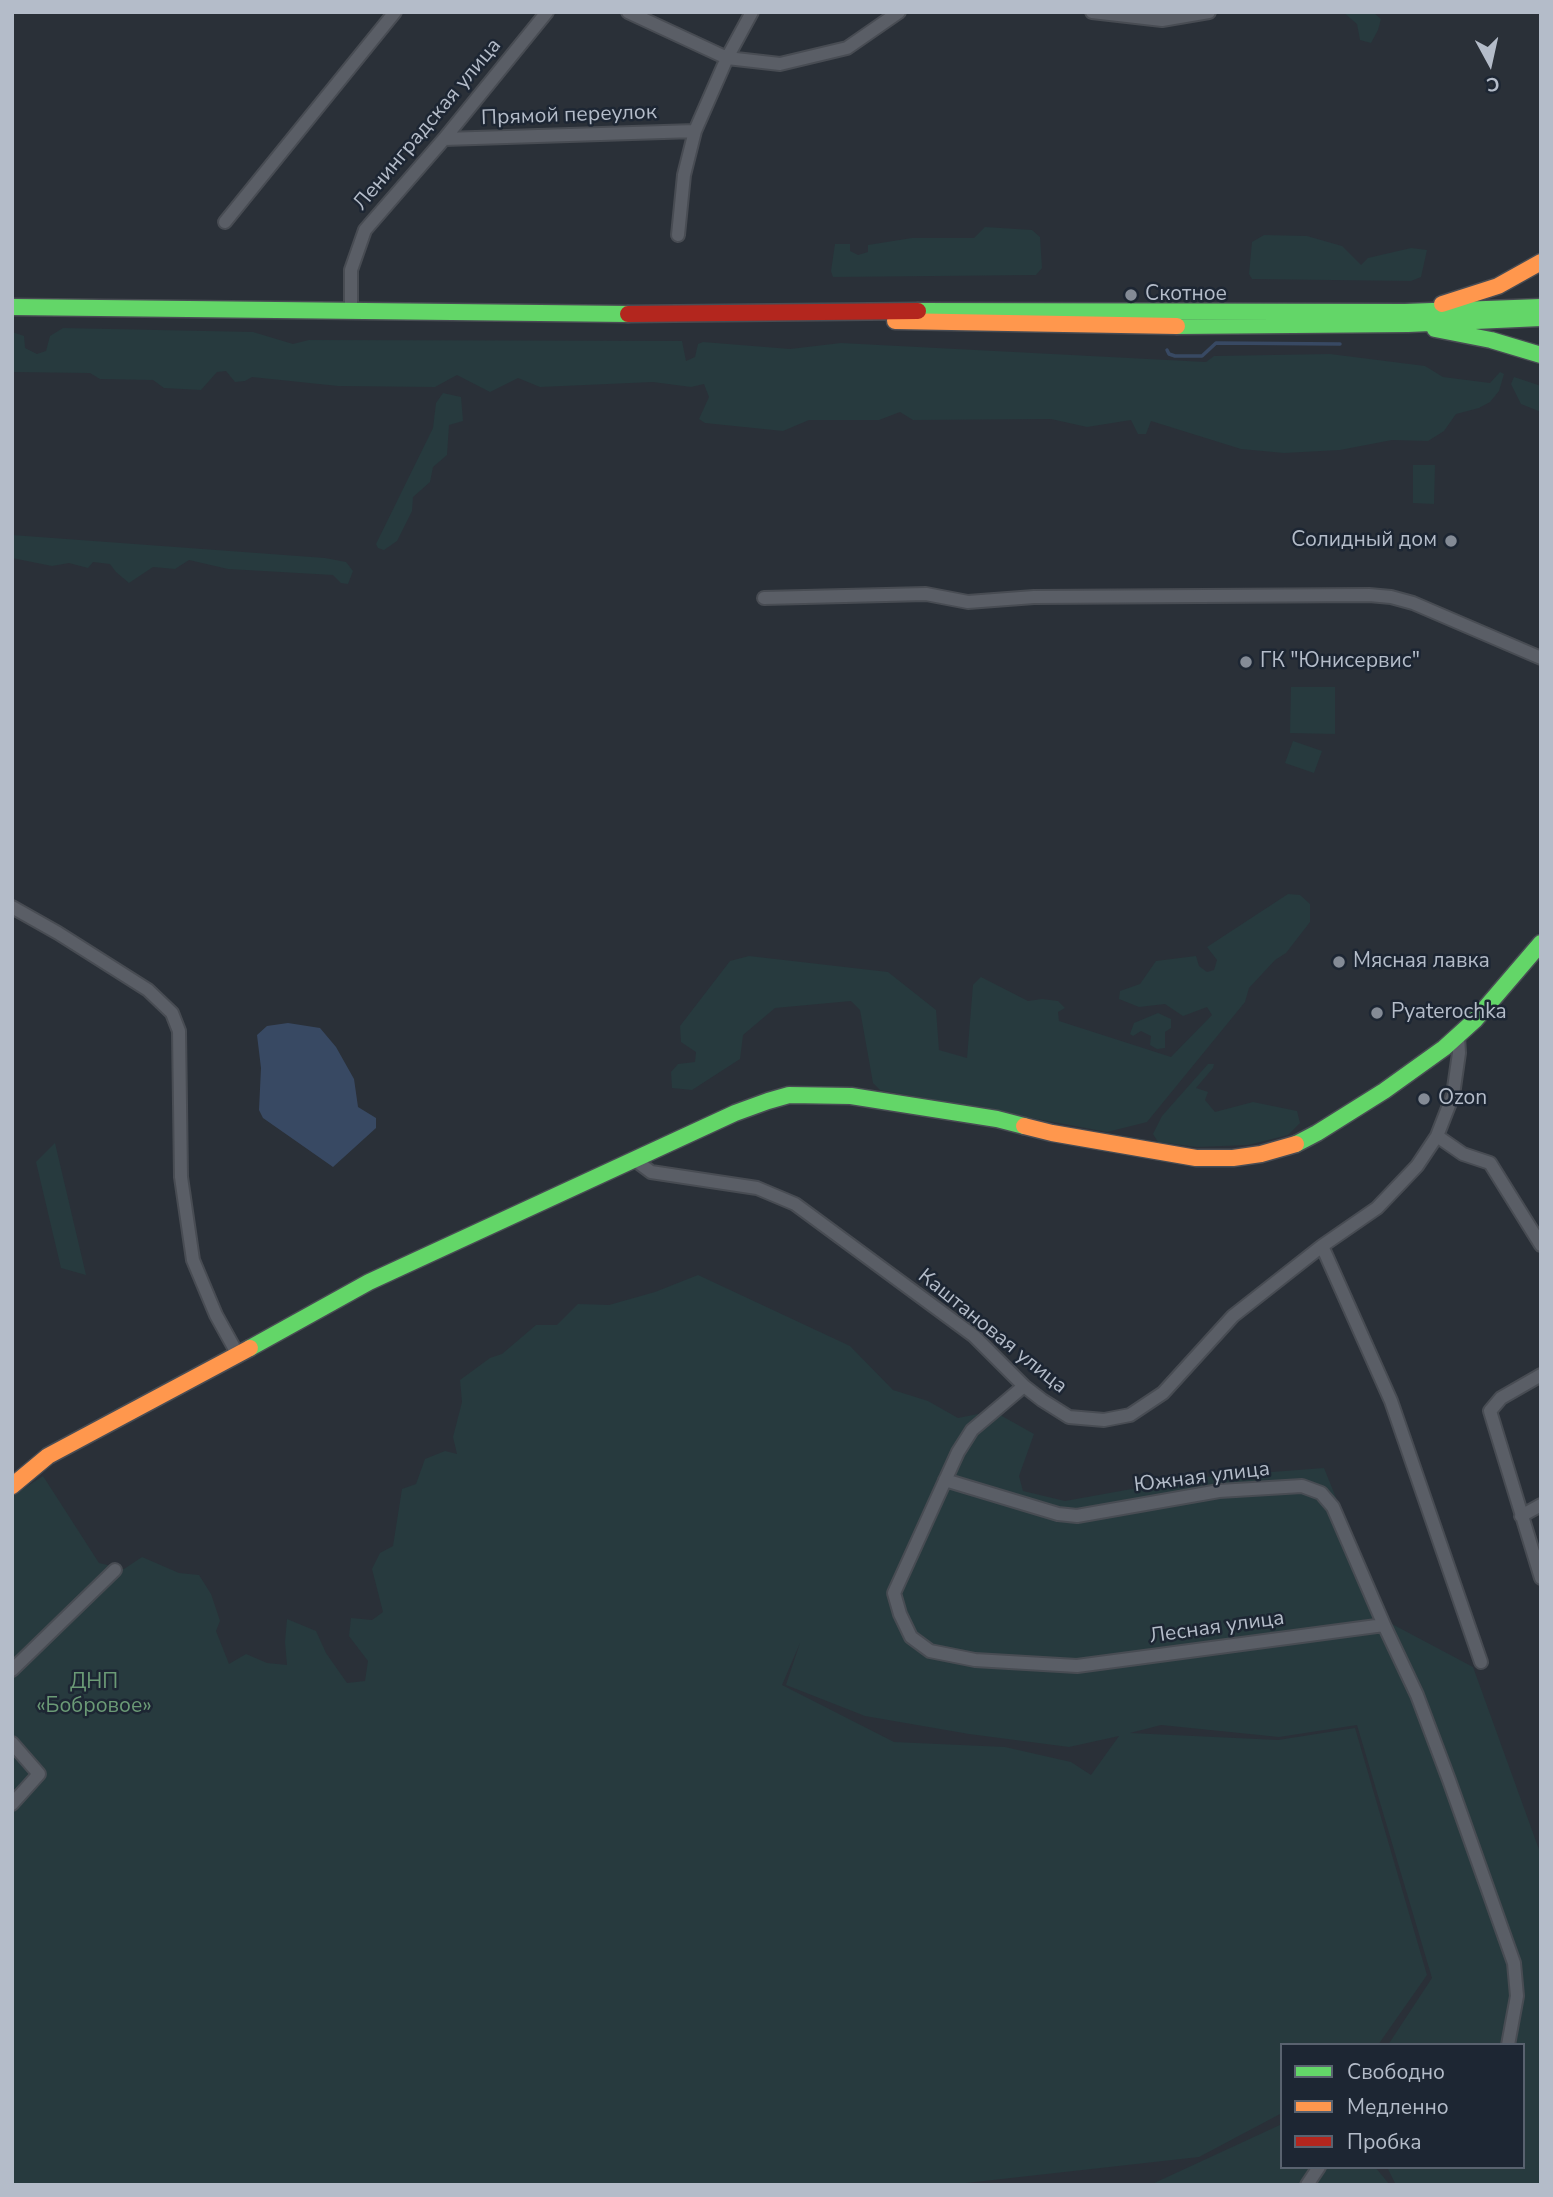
<!DOCTYPE html>
<html>
<head>
<meta charset="utf-8">
<style>
  body { margin:0 }
  #map { position:relative; width:1553px; height:2197px; overflow:hidden; background:#2a3038; font-family:"Nunito Sans",sans-serif }
  canvas { display:block }
  .frame { position:absolute; inset:0; border:14px solid #b4bcc9; pointer-events:none }
  .legend { position:absolute; left:1280px; top:2043px; width:245px; height:126px; box-sizing:border-box; background:#1d2633; border:2px solid #59626f; margin:0; padding:9px 12px; list-style:none; font-size:21px; color:#b4bcc9 }
  .legend li { display:flex; align-items:center; gap:14px; height:35px }
  .legend b { width:35px; border:2px solid #59626f }
  .north { position:absolute; left:1455px; top:28px; width:70px; height:70px; -webkit-text-stroke:5px #1d2633; paint-order:stroke; rotate:172deg; font-size:19px; font-weight:700; line-height:28px; text-align:center; color:#b4bcc9 }
  .north::after { content:''; display:block; margin:auto; width:24px; height:32px; background:#b4bcc9; clip-path:polygon(50% 0,100% 100%,50% 72%,0 100%) }
</style>
</head>
<body>
<div id="map">
<canvas width="1553" height="2197"></canvas>
<div class="frame"></div>
<ul class="legend">
<li><b style="height:9px;background:#63d668"></b>Свободно</li>
<li><b style="height:9px;background:#ff974d"></b>Медленно</li>
<li><b style="height:9px;background:#b3261e"></b>Пробка</li>
</ul>
<div class="north">С</div>
</div>
<script>
const ctx = document.querySelector('canvas').getContext('2d');
ctx.lineJoin = 'round';
function fill(path, color) {
  ctx.fillStyle = color;
  ctx.fill(path, 'evenodd');
}
function toPath(rows) {
  const path = new Path2D();
  for (const r of rows) {
    path.moveTo(r[0], r[1]);
    for (let i = 2; i < r.length; i += 2) path.lineTo(r[i], r[i + 1]);
  }
  return path;
}
function stroke(path, color, width, dash) {
  ctx.strokeStyle = color;
  ctx.lineWidth = width;
  ctx.lineCap = dash ? 'butt' : 'round';
  ctx.setLineDash(dash || []);
  ctx.stroke(path);
}
function label(font, color, halo, rows, align = 'center') {
  ctx.font = font + ' "Nunito Sans",sans-serif';
  ctx.lineWidth = 5;
  ctx.setLineDash([]);
  ctx.textBaseline = 'middle';
  ctx.strokeStyle = halo;
  ctx.fillStyle = color;
  for (const [text, x, y, turn = 0] of rows) {
    ctx.save();
    ctx.translate(x, y);
    ctx.rotate((+turn || 0) * Math.PI / 180);
    ctx.textAlign = isNaN(turn) ? turn : align;
    if (halo) ctx.strokeText(text, 0, 0);
    ctx.fillText(text, 0, 0);
    ctx.restore();
  }
}
fill(toPath([
  [1343,12,1373,12,1381,19,1378,30,1371,43,1360,40,1357,24],
  [985,227,1032,230,1040,237,1042,268,1036,275,833,277,831,271,835,244,850,244,850,251,858,255,868,252,868,245,912,238,974,238],
  [1264,235,1307,236,1342,246,1361,265,1368,258,1411,248,1427,250,1421,277,1411,281,1252,279,1249,274,1252,242],
  [63,328,253,332,293,344,309,340,682,341,686,361,695,357,698,344,703,342,790,349,841,343,1206,362,1214,356,1330,354,1425,366,1443,377,1490,383,1500,372,1504,374,1499,391,1490,402,1479,408,1456,414,1444,431,1428,441,1392,440,1340,450,1284,453,1241,449,1151,421,1146,434,1138,434,1131,420,1087,427,1051,419,913,420,900,412,879,420,809,420,783,431,705,423,699,419,709,397,704,384,691,387,653,382,540,387,518,378,490,392,457,375,435,387,338,386,252,377,245,381,235,382,226,371,217,372,201,390,164,388,153,380,100,379,90,373,12,372,12,332,24,336,25,348,37,354,46,351,50,336],
  [1514,377,1541,386,1541,412,1521,404,1511,384],
  [443,393,461,397,463,421,449,425,447,455,433,467,430,482,413,497,412,511,397,541,384,550,378,548,376,544,433,428,436,403],
  [1413,465,1435,465,1434,504,1413,503],
  [12,535,325,558,346,562,353,571,348,584,341,583,333,575,228,569,189,560,175,569,153,567,129,583,116,572,110,564,93,562,88,568,69,563,52,566,12,558],
  [1291,687,1335,687,1335,734,1290,733],
  [1293,741,1322,751,1314,773,1285,763],
  [1288,894,1300,895,1310,904,1310,922,1286,953,1275,960,1249,988,1245,1002,1147,1122,1107,1132,880,1090,873,1083,860,1010,851,1001,775,1008,743,1035,740,1059,692,1090,672,1088,671,1072,678,1064,695,1062,696,1052,681,1042,680,1026,730,961,749,956,888,972,936,1010,939,1050,967,1058,973,985,981,977,1028,1001,1042,999,1058,1001,1065,1008,1058,1012,1059,1021,1171,1057,1212,1015,1207,1007,1183,1016,1165,1004,1139,1007,1119,999,1120,991,1140,984,1156,961,1196,956,1199,966,1207,972,1214,970,1217,960,1207,947],
  [1158,1013,1171,1019,1171,1028,1165,1032,1165,1048,1157,1049,1150,1045,1151,1036,1141,1031,1133,1036,1130,1034,1134,1023],
  [1208,1064,1214,1064,1213,1068,1196,1088,1208,1092,1205,1100,1215,1112,1253,1102,1297,1111,1300,1123,1288,1135,1248,1145,1197,1147,1158,1142,1153,1134,1162,1116],
  [55,1143,86,1275,61,1268,36,1162],
  [698,1275,850,1346,893,1390,928,1401,958,1418,993,1411,1034,1434,1019,1476,1023,1491,1065,1501,1193,1478,1324,1468,1355,1545,1392,1624,1473,1667,1541,1855,1541,2185,1396,2185,1387,2167,1523,2167,1523,2045,1388,2045,1432,1978,1357,1725,1279,1737,1161,1725,1130,1733,1278,1740,1355,1728,1427,1975,1378,2045,1282,2045,1282,2113,1199,2157,966,2183,969,2185,12,2185,12,1496,43,1476,99,1563,124,1569,142,1557,179,1573,199,1575,211,1594,220,1621,216,1631,229,1664,246,1654,267,1663,287,1665,285,1642,287,1619,316,1631,326,1653,347,1683,365,1681,368,1661,349,1636,351,1618,372,1620,383,1612,372,1569,380,1553,393,1546,402,1489,416,1484,425,1459,445,1451,457,1454,453,1437,462,1402,460,1380,490,1358,502,1354,536,1325,557,1325,578,1304,609,1305,655,1292],
  [800,1643,786,1685,865,1716,969,1734,1069,1747,1119,1736,1091,1775,1071,1762,1005,1747,894,1742,782,1685],
  [1282,2124,1282,2167,1375,2167,1390,2185,1150,2185]
]), '#273a3e');
fill(toPath([
  [288,1023,320,1028,336,1047,354,1079,358,1107,376,1118,376,1128,333,1167,263,1118,259,1110,261,1068,257,1035,267,1026]
]), '#384963');
stroke(toPath([
  [1167,350,1169,354,1175,356,1202,356,1216,343,1340,344]
]), '#384963', 3.5);
const street = toPath([
  [628,12,727,58,780,64,847,48,899,12],
  [1092,12,1162,20,1209,12],
  [444,139,695,131],
  [225,222,395,12],
  [678,235,684,175,695,131,727,58,752,12],
  [351,312,351,270,365,230,444,139,547,12],
  [764,598,926,594,968,602,1034,597,1369,595,1391,597,1413,603,1541,658],
  [12,907,58,933,148,990,172,1013,179,1031,181,1177,193,1260,216,1315,237,1353],
  [1437,1136,1463,1154,1490,1163,1541,1245],
  [635,1160,651,1172,757,1188,795,1204,974,1336,1024,1386,1042,1400,1069,1417,1104,1420,1130,1415,1163,1393,1233,1316,1322,1246,1377,1208,1417,1166,1437,1136,1453,1095,1459,1053,1458,1036],
  [1322,1246,1391,1401,1481,1662],
  [1541,1375,1501,1398,1490,1411,1541,1578],
  [1024,1386,972,1430,958,1452,894,1593,900,1614,911,1637,930,1651,975,1660,1077,1666,1384,1625,1417,1695,1449,1780,1514,1963,1517,1996,1508,2045],
  [945,1480,1058,1514,1077,1516,1219,1491,1302,1486,1321,1493,1333,1507,1384,1625],
  [1521,1516,1541,1505],
  [12,1670,115,1570],
  [12,1743,39,1774,12,1804],
  [1307,2185,1319,2167]
]);
const fast = toPath([
  [12,307,628,314],
  [918,311,1405,312,1541,307],
  [1177,326,1408,324,1541,318],
  [1435,329,1491,340,1541,355],
  [1296,1144,1317,1133,1384,1091,1444,1048,1475,1020,1541,943],
  [250,1348,369,1282,735,1113,768,1101,789,1095,851,1096,997,1119,1024,1126]
]);
const slow = toPath([
  [1442,304,1498,286,1541,262],
  [895,321,1177,326],
  [1024,1126,1052,1133,1196,1158,1233,1158,1261,1154,1296,1144],
  [12,1486,48,1456,250,1348]
]);
const jam = toPath([
  [628,314,918,311]
]);
stroke(street, '#484c53', 16);
stroke(fast, '#484c53', 19);
stroke(slow, '#484c53', 19);
stroke(jam, '#484c53', 19);
stroke(street, '#5a5e66', 12);
stroke(fast, '#63d668', 16);
stroke(slow, '#ff974d', 16);
stroke(jam, '#b3261e', 16);
for (const [x, y, r, color] of [
  [1131,295,7,"#848b96"],
  [1451,541,7,"#848b96"],
  [1246,662,7,"#848b96"],
  [1339,962,7,"#848b96"],
  [1377,1013,7,"#848b96"],
  [1424,1099,7,"#848b96"]
]) {
  const dot = new Path2D();
  dot.arc(x, y, r, 0, 2 * Math.PI);
  ctx.fillStyle = color;
  ctx.fill(dot);
  stroke(dot, '#1d2633', 2.5);
}
label('21px', '#b4bcc9', '#1d2633', [
  ["Прямой переулок",569,116,-2],
  ["Ленинградская улица",428,125,-50],
  ["Каштановая улица",992,1332,39],
  ["Южная улица",1202,1478,-7],
  ["Лесная улица",1217,1628,-8]
]);
label('21px', '#b4bcc9', '#1d2633', [
  ["Скотное",1145,295],
  ["Солидный дом",1437,541,"right"],
  ["ГК \"Юнисервис\"",1260,662],
  ["Мясная лавка",1353,962],
  ["Pyaterochka",1391,1013],
  ["Ozon",1438,1099]
], 'left');
label('21px', '#6b9a76', '#1d2633', [
  ["ДНП",94,1683],
  ["«Бобровое»",94,1707]
]);
</script>
</body>
</html>
